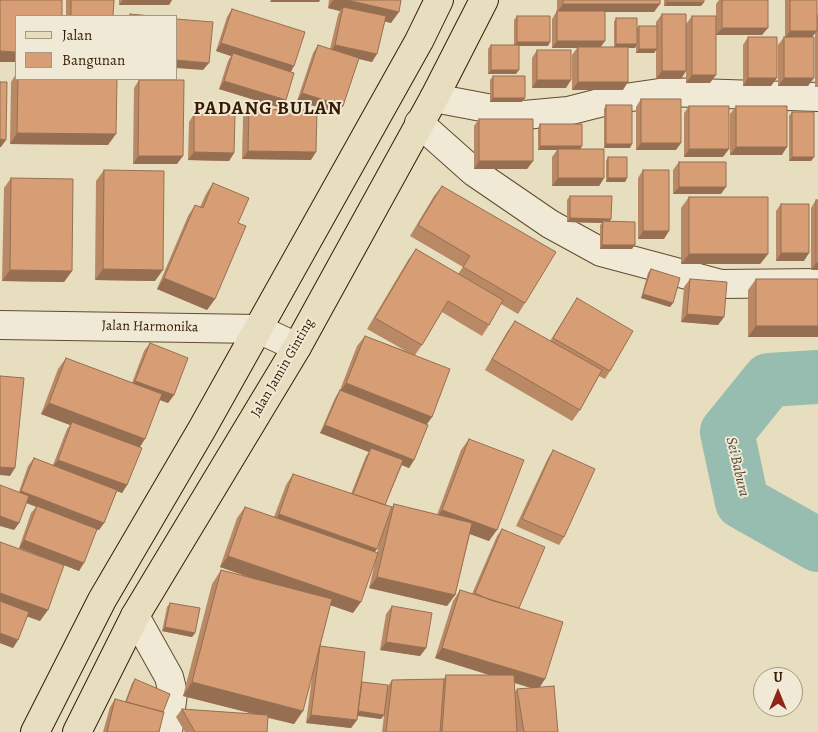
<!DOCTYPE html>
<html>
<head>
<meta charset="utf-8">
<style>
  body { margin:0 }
  #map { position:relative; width:818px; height:732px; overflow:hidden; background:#e7ddbf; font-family:Alegreya,serif }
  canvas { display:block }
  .legend { position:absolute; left:15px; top:15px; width:162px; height:65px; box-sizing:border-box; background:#efe9d5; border:1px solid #a59781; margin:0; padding:6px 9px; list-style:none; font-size:15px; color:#371b02 }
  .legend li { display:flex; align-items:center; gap:10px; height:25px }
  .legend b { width:25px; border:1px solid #a59781 }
  .north { position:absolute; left:753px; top:667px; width:50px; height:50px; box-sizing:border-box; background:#efe9d5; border:1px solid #a59781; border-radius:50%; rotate:0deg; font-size:14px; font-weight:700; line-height:20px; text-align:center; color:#371b02 }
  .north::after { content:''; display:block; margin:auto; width:18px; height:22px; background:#8f2418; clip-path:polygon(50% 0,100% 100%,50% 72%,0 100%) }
</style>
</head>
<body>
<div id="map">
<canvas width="818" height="732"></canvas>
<ul class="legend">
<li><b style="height:6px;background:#e7ddbf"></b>Jalan</li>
<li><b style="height:14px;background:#d79e75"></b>Bangunan</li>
</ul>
<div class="north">U</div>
</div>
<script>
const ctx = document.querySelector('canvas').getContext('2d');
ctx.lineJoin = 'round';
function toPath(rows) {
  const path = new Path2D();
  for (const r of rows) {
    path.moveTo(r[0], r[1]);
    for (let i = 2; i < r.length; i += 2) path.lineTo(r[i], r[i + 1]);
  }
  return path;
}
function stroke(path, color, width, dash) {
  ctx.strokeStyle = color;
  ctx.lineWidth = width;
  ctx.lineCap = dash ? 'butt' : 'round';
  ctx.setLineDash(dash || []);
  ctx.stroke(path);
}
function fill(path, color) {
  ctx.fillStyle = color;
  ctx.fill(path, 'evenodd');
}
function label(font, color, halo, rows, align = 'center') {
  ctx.font = font + ' Alegreya,serif';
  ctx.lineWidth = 4;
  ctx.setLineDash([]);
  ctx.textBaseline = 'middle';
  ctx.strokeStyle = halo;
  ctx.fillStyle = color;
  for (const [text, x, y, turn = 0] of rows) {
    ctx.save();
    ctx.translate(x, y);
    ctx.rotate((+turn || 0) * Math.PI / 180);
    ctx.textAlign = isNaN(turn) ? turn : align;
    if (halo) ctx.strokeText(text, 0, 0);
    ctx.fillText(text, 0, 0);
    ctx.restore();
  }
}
stroke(toPath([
  [818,377,769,380,727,432,742,502,818,545]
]), '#97bcb0', 54);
const minor = toPath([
  [434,98,524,115,568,111,611,100,666,92,818,97],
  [419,123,474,172,550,224,601,252,721,284,818,283],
  [135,616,169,677,173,693,168,732]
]);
const tertiary = toPath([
  [0,325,258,329,297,347]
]);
const primary = toPath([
  [35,732,102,600,202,429,419,41,439,0],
  [77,732,135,616,297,347,434,98,484,0]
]);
stroke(minor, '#634c31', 30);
stroke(tertiary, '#634c31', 30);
stroke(primary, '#371b02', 30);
stroke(minor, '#efe9d5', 28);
stroke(tertiary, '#efe9d5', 28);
stroke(primary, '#e7ddbf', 28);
fill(toPath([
  [66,0,114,0,113,16,66,16],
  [119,0,172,0,169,5,119,5],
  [329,0,401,0,391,23,385,21,372,62,359,59,338,113,297,101,313,53,318,45,330,49,338,15,340,11,328,8],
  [557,0,660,0,654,12,605,12,605,41,600,47,614,47,614,22,616,18,637,28,639,26,656,26,656,22,662,14,681,79,656,79,656,49,654,53,636,53,636,46,635,48,628,48,623,90,572,90,572,55,577,48,552,48,552,19,557,11],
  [664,0,704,0,704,2,701,6,664,6],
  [719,0,768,0,762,35,716,35,716,4],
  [785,0,817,0,817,16,818,14,818,87,815,87,815,33,812,37,808,86,778,86,778,45,784,37,785,37],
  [232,9,294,66,291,72,281,108,219,89,228,61,231,56,216,51,227,17],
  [517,16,548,46,519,46,516,74,488,74,488,49,491,45,514,45,514,20],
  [692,16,710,83,686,83,686,24],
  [748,37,771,86,743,86,743,45],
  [537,50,566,88,532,88,532,58],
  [16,74,16,79,117,79,108,145,10,144,11,82],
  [493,76,522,102,490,102,490,80],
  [139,80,177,164,133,164,134,88],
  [641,99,676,150,636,150,636,107],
  [606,105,630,148,604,148,604,109],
  [689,106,723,157,684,157,684,113],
  [736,106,782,155,730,155,730,114],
  [249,109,311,160,242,159,243,117],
  [792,112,814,157,811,161,789,161,789,116],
  [194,114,234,153,229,161,188,160,189,122],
  [479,119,533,161,527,169,474,169,474,126],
  [540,124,581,149,604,178,599,186,552,186,552,157,557,150,538,150,538,128],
  [608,157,627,178,625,182,606,182,606,161],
  [679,162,721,194,673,194,673,170],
  [104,170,155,281,95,280,96,181],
  [643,170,664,239,638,239,638,178],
  [11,178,72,271,64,282,2,281,4,188],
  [213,183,238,223,215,299,207,310,157,289,188,216,195,205,200,207,206,194],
  [442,186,525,303,518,314,501,304,489,325,482,336,442,312,422,345,415,355,432,417,427,424,414,460,409,468,402,465,385,505,392,507,394,504,437,515,461,450,469,439,489,541,470,534,455,595,447,606,369,588,376,558,353,613,330,605,320,647,362,682,388,686,392,680,444,679,446,675,489,675,435,658,453,601,460,590,472,594,497,536,502,529,519,608,540,687,558,732,517,732,517,728,517,732,382,732,384,715,381,719,357,716,357,720,351,728,306,723,312,677,303,711,294,724,268,718,267,732,185,732,176,717,182,709,254,714,183,696,212,584,221,570,254,579,220,567,237,518,245,507,274,517,286,485,293,474,351,494,366,456,369,452,320,433,335,398,340,390,357,346,365,336,406,351,367,329,408,260,416,249,458,274,463,267,410,236,434,196],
  [380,540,377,553,375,552],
  [514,683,531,688,517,689,515,692],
  [570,196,610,221,632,249,600,249,600,225,602,223,567,222,567,200],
  [689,197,768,254,760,264,681,264,681,208],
  [816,200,818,270,811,270,811,208],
  [781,204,804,261,776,261,776,211],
  [651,269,673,303,670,307,641,298,648,273],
  [690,279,724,317,718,325,681,322,684,287],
  [756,279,818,337,748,337,748,290],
  [577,298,610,371,605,379,599,376,580,410,572,421,485,370,507,332,515,321,550,341],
  [150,343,174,395,168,403,160,400,140,447,127,485,122,493,117,491,104,523,99,530,97,530,79,571,64,565,40,621,27,616,18,640,13,648,0,643,58,562,19,548,31,513,36,507,26,503,19,523,14,530,19,492,28,466,34,458,53,465,67,429,70,425,41,414,58,369,66,358,132,383,144,351],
  [553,450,564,537,559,545,516,526,548,458],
  [170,603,195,633,192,637,162,631,167,607],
  [392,606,426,648,420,656,380,650,386,614],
  [135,679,163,712,159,732,103,732,110,707,115,699,125,702,132,683]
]), '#b98865');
fill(toPath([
  [123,0,172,0,169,5,119,5],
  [271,0,320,0,319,2,270,2],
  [333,0,347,0,399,12,391,23,342,12,343,7,340,11,328,8],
  [667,2,704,2,701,6,664,6],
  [563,4,660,4,654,12,557,12],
  [722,28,768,28,762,35,716,35],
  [790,31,817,31,811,38,785,38],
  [557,41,605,41,600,48,578,47,577,48,552,48],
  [517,42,550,42,548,46,514,46],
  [221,43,294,66,289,74,233,53,231,56,216,51],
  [616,44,637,44,635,48,614,48],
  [335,45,377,54,372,62,330,52],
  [639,49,657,49,654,53,636,53],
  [0,51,16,52,16,62,0,62],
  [176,60,209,63,203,70,176,68],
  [491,70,519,70,516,74,488,74],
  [662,71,686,71,681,79,656,79],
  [692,75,716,75,710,83,686,83],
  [748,78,777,78,771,86,743,86],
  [784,78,814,78,808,86,778,86],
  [537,80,571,80,566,88,532,88],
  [224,81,286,100,281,108,219,89],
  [578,82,628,82,623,90,572,90],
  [302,93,343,106,338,113,297,101],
  [493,98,525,98,522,102,490,102],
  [17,133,116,134,108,145,10,144],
  [0,139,6,140,1,147,0,147],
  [641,143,681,143,676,150,636,150],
  [606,144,632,144,630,148,604,148],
  [540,146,582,146,580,150,558,149,557,150,538,150],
  [736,147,787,147,782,155,730,155],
  [689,149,729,149,723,157,684,157],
  [248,151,316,152,311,160,242,159],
  [194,152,234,153,229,161,188,160],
  [138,156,183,156,177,164,133,164],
  [792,157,814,157,811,161,789,161],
  [479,161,533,161,527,169,474,169],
  [558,178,604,178,599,186,552,186],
  [608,178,627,178,625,182,606,182],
  [679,187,726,187,721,194,673,194],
  [570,218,611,219,609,223,603,221,602,223,567,222],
  [643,231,669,231,664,239,638,239],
  [602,245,635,245,632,249,600,249],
  [781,253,809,253,804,261,776,261],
  [689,254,768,254,760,264,681,264],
  [816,263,818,263,818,270,811,270],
  [103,269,163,270,155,281,95,280],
  [10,270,72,271,64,282,2,281],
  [164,278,215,299,207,310,157,289],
  [643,294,673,303,670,307,641,298],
  [687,314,724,317,718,325,681,322],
  [756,326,818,326,818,337,748,337],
  [135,381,174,395,168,403,130,389],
  [346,383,432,417,424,428,338,394],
  [49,403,145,439,138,450,72,422,70,425,41,414],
  [325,425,414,460,409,468,370,452,371,448,369,452,320,433],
  [58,460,127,485,122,493,52,467],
  [0,467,15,468,10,476,0,475],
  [21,491,104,523,99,530,16,499],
  [442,510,497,530,489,541,434,521],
  [279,514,377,549,369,560,272,525],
  [0,516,19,523,14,530,0,526],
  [24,540,84,563,79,571,19,548],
  [228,556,361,602,353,613,220,567],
  [377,577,455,595,447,606,369,588],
  [0,593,48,610,40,621,0,607],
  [165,627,195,633,192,637,162,631],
  [0,633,18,640,13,648,0,643],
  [386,642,426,648,420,656,380,650],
  [442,648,545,679,538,690,435,658],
  [192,682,303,711,294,724,183,696],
  [357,711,384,715,381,719,354,715],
  [311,715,357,720,351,728,306,723]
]), '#966f52');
const building = toPath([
  [0,0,62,0,62,16,16,16,16,52,0,51,0,0],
  [71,0,114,0,113,16,71,16,71,0],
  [347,0,401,0,399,12,347,0],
  [563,0,660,0,660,4,563,4,563,0],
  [667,0,704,0,704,2,667,2,667,0],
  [722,0,768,0,768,28,722,28,722,0],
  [790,0,817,0,817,31,790,31,790,0],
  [343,7,386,16,377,54,335,45,343,7],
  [232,9,305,32,294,66,221,43,232,9],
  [557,11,605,11,605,41,557,41,557,11],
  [130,14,151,16,130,16,130,14],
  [662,14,686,14,686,71,662,71,662,14],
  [517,16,550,16,550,42,517,42,517,16],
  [692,16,716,16,716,75,692,75,692,16],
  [616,18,637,18,637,44,616,44,616,18],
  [176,19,213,22,209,63,176,60,176,19],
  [639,26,657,26,657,49,639,49,639,26],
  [748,37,777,37,777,78,748,78,748,37],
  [784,37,814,37,814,78,784,78,784,37],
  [318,45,359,58,343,106,302,93,318,45],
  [491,45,519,45,519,70,491,70,491,45],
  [578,47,628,47,628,82,578,82,578,47],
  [537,50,571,50,571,80,537,80,537,50],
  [233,53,294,73,286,100,224,81,233,53],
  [493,76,525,76,525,98,493,98,493,76],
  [18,79,117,79,116,134,17,133,18,79],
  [139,80,184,80,183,156,138,156,139,80],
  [0,82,7,82,6,140,0,139,0,82],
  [641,99,681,99,681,143,641,143,641,99],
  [606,105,632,105,632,144,606,144,606,105],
  [689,106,729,106,729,149,689,149,689,106],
  [736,106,787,106,787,147,736,147,736,106],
  [249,109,317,110,316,152,248,151,249,109],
  [792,112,814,112,814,157,792,157,792,112],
  [194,114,235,115,234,153,194,152,194,114],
  [479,119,533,119,533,161,479,161,479,119],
  [540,124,582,124,582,146,540,146,540,124],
  [558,149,604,149,604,178,558,178,558,149],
  [608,157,627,157,627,178,608,178,608,157],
  [679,162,726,162,726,187,679,187,679,162],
  [104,170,164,171,163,270,103,269,104,170],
  [643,170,669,170,669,231,643,231,643,170],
  [11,178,73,179,72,271,10,270,11,178],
  [213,183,249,198,238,223,246,226,215,299,164,278,195,205,203,208,213,183],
  [442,186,556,252,525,303,463,267,470,256,418,225,442,186],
  [570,196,612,196,611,219,570,218,570,196],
  [689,197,768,197,768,254,689,254,689,197],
  [816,200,818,200,818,263,816,263,816,200],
  [781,204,809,204,809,253,781,253,781,204],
  [603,221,635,222,635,245,602,245,603,221],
  [416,249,503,300,489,325,448,301,422,345,375,318,416,249],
  [651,269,680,278,673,303,643,294,651,269],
  [690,279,727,282,724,317,687,314,690,279],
  [756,279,818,279,818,326,756,326,756,279],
  [577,298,633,331,610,371,553,338,577,298],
  [515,321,602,370,580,410,492,359,515,321],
  [365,336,450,369,432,417,346,383,365,336],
  [150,343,188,358,174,395,135,381,150,343],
  [66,358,162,394,145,439,49,403,66,358],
  [0,376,24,378,15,468,0,467,0,376],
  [340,390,428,425,414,460,325,425,340,390],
  [72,422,142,448,127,485,58,460,72,422],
  [469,439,524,460,497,530,442,510,469,439],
  [371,448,403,460,385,505,353,494,371,448],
  [553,450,595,469,564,537,522,519,553,450],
  [34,458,117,490,104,523,21,491,34,458],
  [293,474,392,507,377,549,279,514,293,474],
  [0,485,29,496,19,523,0,516,0,485],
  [394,504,472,523,455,595,377,577,394,504],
  [37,506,97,529,84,563,24,540,37,506],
  [245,507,378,553,361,602,228,556,245,507],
  [502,529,545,547,519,608,490,600,475,593,502,529],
  [0,542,64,565,48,610,0,593,0,542],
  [221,570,332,599,303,711,192,682,221,570],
  [460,590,563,622,545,679,442,648,460,590],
  [0,601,29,612,18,640,0,633,0,601],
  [170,603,200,608,195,633,165,627,170,603],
  [392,606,432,613,426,648,386,642,392,606],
  [320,646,365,652,357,720,311,715,320,646],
  [446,675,514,675,517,732,442,732,446,675],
  [135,679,170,694,163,712,126,702,135,679],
  [444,679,440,732,386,732,392,680,444,679],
  [362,682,388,685,384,715,358,711,362,682],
  [554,686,558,732,524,732,517,689,554,686],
  [115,699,164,712,159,732,107,732,115,699],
  [182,709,268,715,267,732,195,732,182,709]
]);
fill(building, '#d79e75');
stroke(building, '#966f52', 1);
label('14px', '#371b02', '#efe9d5', [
  ["Jalan Harmonika",150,327,1],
  ["Jalan Jamin Ginting",283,368,-60]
]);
label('italic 15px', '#544b36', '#efe9d5', [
  ["Sei Babura",737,467,77]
]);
ctx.letterSpacing = '1px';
label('bold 19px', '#371b02', '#efe9d5', [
  ["PADANG BULAN",268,109]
]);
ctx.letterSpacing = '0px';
</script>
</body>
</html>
